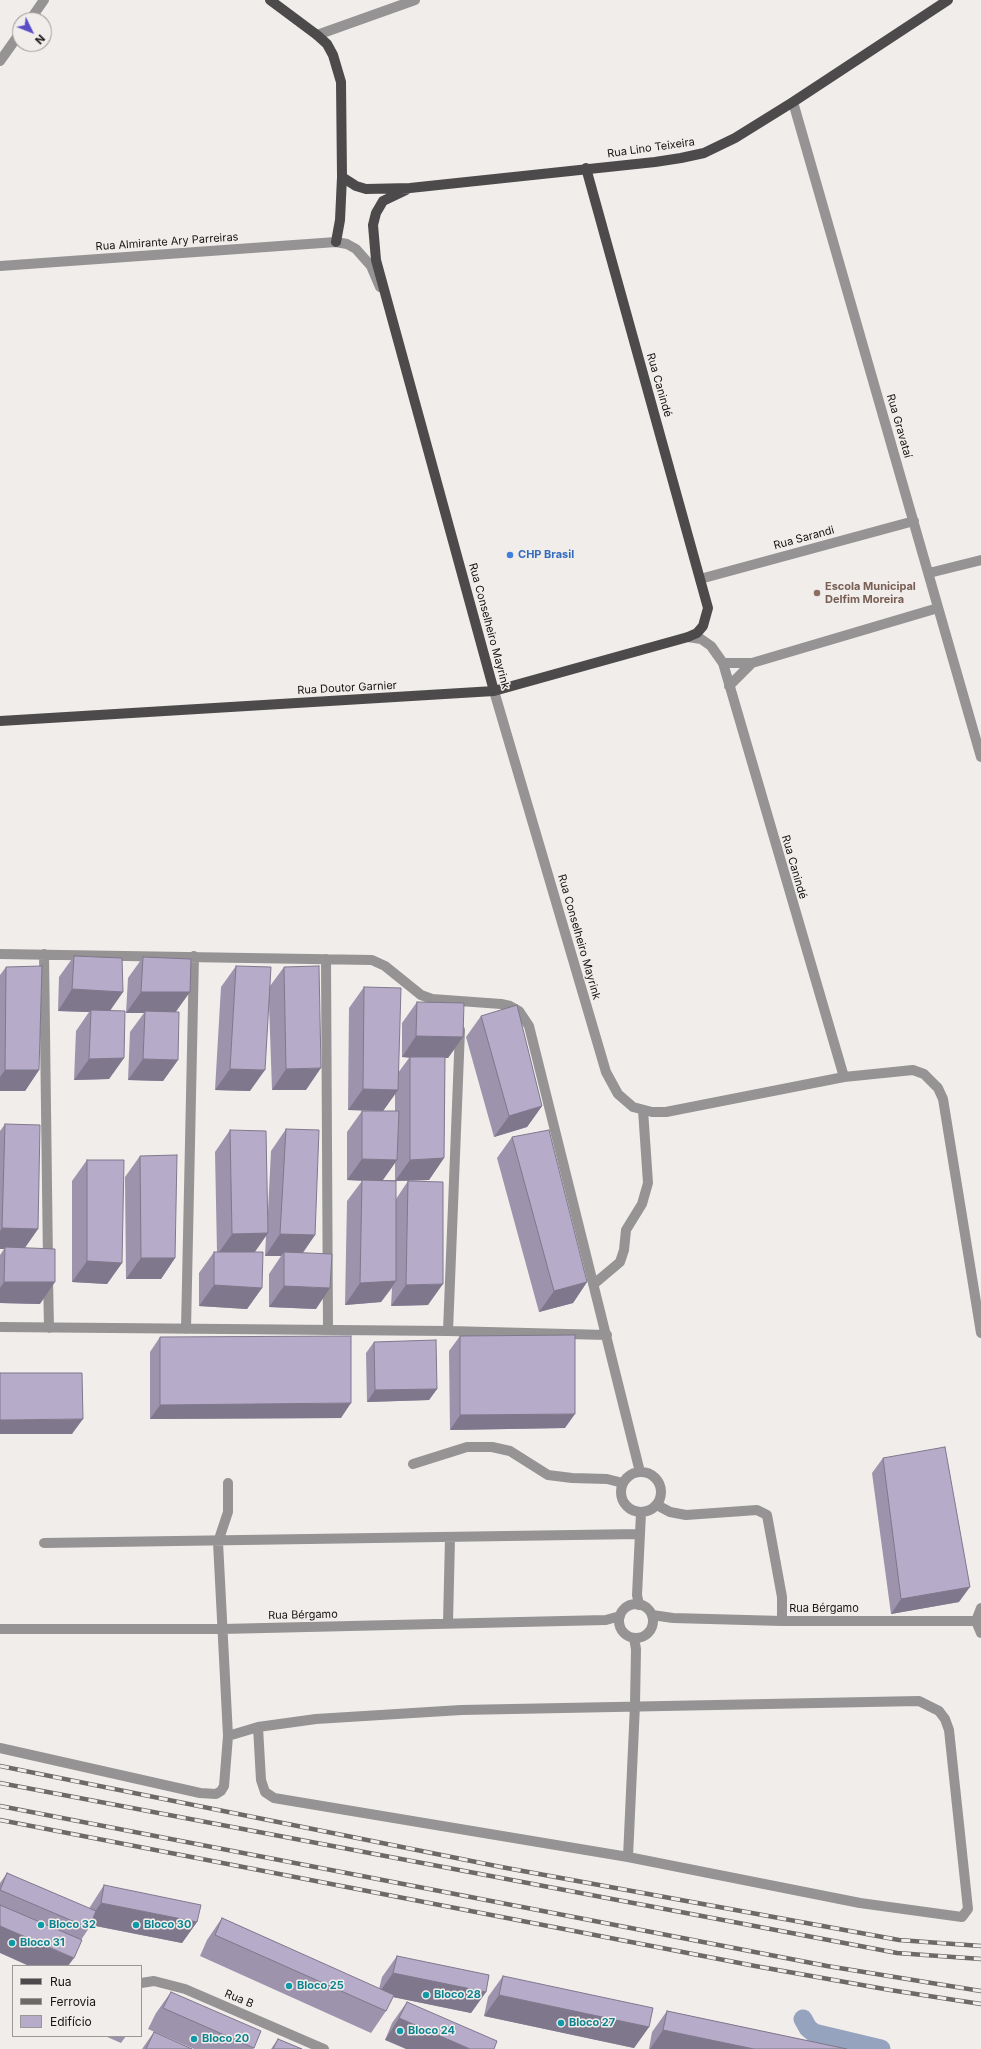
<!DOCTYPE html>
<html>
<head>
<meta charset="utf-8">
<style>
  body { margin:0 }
  #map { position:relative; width:981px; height:2049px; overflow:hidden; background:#f0edeb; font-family:Inter,sans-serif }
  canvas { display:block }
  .legend { position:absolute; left:12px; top:1965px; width:130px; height:72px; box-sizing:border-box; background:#f0edeb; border:1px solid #999795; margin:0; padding:5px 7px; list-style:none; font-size:12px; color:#161514 }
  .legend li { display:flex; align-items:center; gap:8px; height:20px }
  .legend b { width:20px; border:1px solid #999795 }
  .north { position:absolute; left:12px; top:12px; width:40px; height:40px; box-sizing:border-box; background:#f0edeb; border:1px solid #999795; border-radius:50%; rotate:133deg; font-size:11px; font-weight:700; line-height:16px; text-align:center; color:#161514 }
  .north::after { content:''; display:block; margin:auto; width:14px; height:18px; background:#5a4ec6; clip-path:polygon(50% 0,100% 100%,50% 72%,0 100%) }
</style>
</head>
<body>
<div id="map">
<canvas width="981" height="2049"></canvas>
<ul class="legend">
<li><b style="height:5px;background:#4d4a4b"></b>Rua</li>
<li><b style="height:5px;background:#6c6a68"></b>Ferrovia</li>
<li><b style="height:11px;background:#b6abc8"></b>Edifício</li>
</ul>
<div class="north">N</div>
</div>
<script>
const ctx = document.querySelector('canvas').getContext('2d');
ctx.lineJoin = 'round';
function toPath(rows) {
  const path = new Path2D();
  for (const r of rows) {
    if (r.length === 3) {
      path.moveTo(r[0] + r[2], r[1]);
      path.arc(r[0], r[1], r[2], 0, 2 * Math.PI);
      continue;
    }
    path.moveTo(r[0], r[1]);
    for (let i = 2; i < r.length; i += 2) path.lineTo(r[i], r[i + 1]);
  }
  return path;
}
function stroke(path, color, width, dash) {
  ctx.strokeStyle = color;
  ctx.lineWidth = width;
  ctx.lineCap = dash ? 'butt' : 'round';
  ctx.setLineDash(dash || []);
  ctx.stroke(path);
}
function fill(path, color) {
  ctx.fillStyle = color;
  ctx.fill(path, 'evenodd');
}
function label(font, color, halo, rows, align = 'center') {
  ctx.font = font + ' Inter,sans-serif';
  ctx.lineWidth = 3;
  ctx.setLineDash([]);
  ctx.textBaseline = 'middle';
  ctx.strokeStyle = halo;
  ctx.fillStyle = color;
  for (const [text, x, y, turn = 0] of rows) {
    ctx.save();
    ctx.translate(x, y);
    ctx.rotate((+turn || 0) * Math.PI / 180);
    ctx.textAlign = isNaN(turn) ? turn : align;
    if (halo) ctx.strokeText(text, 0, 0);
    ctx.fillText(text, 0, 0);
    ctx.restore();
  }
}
stroke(toPath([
  [803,2019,808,2028,814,2033,881,2049]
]), '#95a3be', 19);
stroke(toPath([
  [30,20,44,0],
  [317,35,415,0],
  [0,61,20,33],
  [793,102,981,757],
  [0,266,336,242,347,244,356,249,371,266,380,287],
  [929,573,981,560],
  [700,579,914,521],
  [688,637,701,639,711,646,723,663,844,1077],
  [723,663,752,663,938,608],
  [729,686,752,663],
  [494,691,606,1072,618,1094,633,1107,652,1112,666,1112,844,1077,913,1070,924,1074,938,1088,943,1099,981,1333],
  [0,954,372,960,385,966,421,995,432,999,501,1004,510,1006,519,1011,529,1026,640,1472],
  [44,954,48,1262],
  [326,959,328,1330],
  [48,1278,49,1328],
  [594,1284,620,1262,624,1250,626,1230,642,1204,648,1183,643,1110],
  [0,1327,448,1331,607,1335],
  [186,1329,194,956],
  [448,1331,460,1030],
  [413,1464,467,1447,492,1447,510,1451,548,1475,572,1478,607,1479,623,1483],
  [641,1492,20],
  [657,1505,670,1512,686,1515,757,1510,767,1515,782,1597,782,1621],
  [44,1543,639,1534],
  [636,1621,17],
  [639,1605,637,1595,641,1513],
  [981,1608,976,1621,981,1633],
  [652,1615,673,1618,782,1621,976,1621],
  [448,1623,450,1538],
  [0,1629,222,1629,606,1620,620,1616],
  [228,1736,258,1727,316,1719,461,1710,919,1701,939,1711,945,1719,949,1730,968,1909,962,1917,860,1903,628,1857,274,1798,265,1792,261,1780,258,1727],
  [0,1748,200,1793,216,1794,221,1791,224,1786,228,1736,218,1542,228,1512,228,1483],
  [628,1857,635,1705,636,1649,634,1638],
  [141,1983,154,1981,185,1989,324,2049]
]), '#959393', 10);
stroke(toPath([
  [270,0,317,35,327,44,333,55,341,82,342,177,340,220,336,242],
  [342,177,356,186,366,189,410,188,655,162,681,158,704,153,735,138,793,102,948,0],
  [406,190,383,201,376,213,373,225,376,260,494,691],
  [0,721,494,691,688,637,697,633,703,626,708,608,586,168]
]), '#4d4a4b', 10);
const rail = toPath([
  [0,1766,501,1867,899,1940,981,1946],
  [0,1783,897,1953,981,1959],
  [0,1806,827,1966,981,1991],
  [0,1820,755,1966,890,1990,981,2004]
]);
stroke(rail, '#6c6a68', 4.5);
stroke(rail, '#f0edeb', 3, [9]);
fill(toPath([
  [74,956,123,992,110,1011,124,1058,109,1079,74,1080,76,1031,89,1012,58,1011,59,977],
  [143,957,176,1012,178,1060,163,1081,128,1080,130,1032,144,1013,126,1013,128,978],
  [236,966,270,986,284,967,306,1090,272,1090,269,1004,250,1091,215,1090,221,987],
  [6,967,39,1070,25,1091,0,1091,0,975],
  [364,987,398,1073,409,1058,402,1057,402,1023,417,1002,463,1037,448,1058,445,1058,444,1158,429,1180,396,1181,396,1199,408,1181,428,1305,391,1306,392,1288,381,1302,345,1305,347,1201,362,1181,347,1180,347,1132,362,1111,395,1111,395,1094,383,1111,348,1110,349,1008],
  [395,1163,395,1180,383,1180],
  [481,1016,542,1106,527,1127,494,1137,466,1037],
  [5,1124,38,1229,25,1248,40,1304,0,1303,0,1255,4,1249,0,1249,0,1131],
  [286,1129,315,1235,303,1253,316,1309,269,1307,269,1274,281,1256,265,1256,266,1236,255,1252,262,1288,247,1309,199,1306,199,1273,214,1252,217,1252,215,1152,230,1130,268,1211,271,1151],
  [512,1137,587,1282,573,1303,539,1312,497,1158],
  [140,1156,175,1258,161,1279,126,1279,125,1177],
  [87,1160,122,1263,107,1284,72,1282,72,1181],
  [460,1336,565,1428,450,1430,449,1351],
  [160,1337,341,1418,150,1419,150,1352],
  [374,1342,437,1389,429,1400,367,1402,366,1353],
  [883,1458,959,1602,891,1614,872,1473],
  [7,1873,89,1909,90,1907,104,1885,197,1922,182,1943,90,1925,89,1928,81,1940,0,1953,0,1883],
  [222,1918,379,1989,382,1977,397,1956,486,1992,471,2013,393,1997,386,2011,371,2033,200,1956,207,1940],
  [503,1976,649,2027,634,2048,484,2016,488,1997],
  [171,1992,254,2048,253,2049,194,2049,148,2029,156,2013],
  [407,2002,494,2049,385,2040,392,2023],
  [667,2011,847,2049,649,2049,652,2032],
  [154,2032,192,2049,142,2049],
  [105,2036,126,2036,121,2043],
  [278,2039,302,2049,271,2049]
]), '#9d93ac');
fill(toPath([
  [72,989,123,992,108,1013,91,1010,89,1012,58,1011],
  [141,992,190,992,175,1013,145,1011,144,1013,126,1013],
  [416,1036,463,1037,448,1058,402,1057],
  [124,1058,109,1079,74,1080,89,1059],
  [143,1059,178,1060,163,1081,128,1080],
  [321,1068,306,1090,272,1090,286,1069],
  [230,1069,265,1070,250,1091,215,1090],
  [5,1070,39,1070,25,1091,0,1091,0,1077],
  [363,1089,398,1090,383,1111,348,1110],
  [542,1106,527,1127,494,1137,509,1116],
  [444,1158,429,1180,395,1181,410,1160],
  [362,1159,397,1160,382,1181,347,1180],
  [2,1228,38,1229,23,1250,5,1247,4,1249,0,1249,0,1231],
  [268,1233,253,1254,217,1255,232,1234],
  [280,1234,315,1235,300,1256,284,1252,281,1256,265,1256],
  [141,1258,175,1258,161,1279,126,1279],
  [87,1261,122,1263,107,1284,72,1282],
  [396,1281,381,1302,345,1305,360,1283],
  [4,1282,55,1282,40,1304,0,1303,0,1288],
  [587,1282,573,1303,539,1312,554,1291],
  [443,1284,428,1305,391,1306,406,1285],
  [214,1285,262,1288,247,1309,199,1306],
  [284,1286,330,1288,316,1309,269,1307],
  [437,1389,429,1400,367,1402,375,1390],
  [351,1403,341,1418,150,1419,160,1405],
  [575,1414,565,1428,450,1430,460,1415],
  [83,1419,72,1434,0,1434,0,1420],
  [970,1587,959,1602,891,1614,901,1599],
  [101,1903,197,1922,182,1943,86,1924],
  [0,1926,74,1958,68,1966,29,1966,0,1953],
  [393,1973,486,1992,471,2013,378,1994],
  [499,1995,649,2027,634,2048,484,2016],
  [399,2018,470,2049,406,2049,385,2040],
  [663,2030,754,2049,650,2049]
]), '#7f788c');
const building = toPath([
  [74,956,122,958,123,992,72,989,74,956],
  [143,957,191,959,190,992,141,992,143,957],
  [42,966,39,1070,5,1070,6,967,42,966],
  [236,966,271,967,265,1070,230,1069,236,966],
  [319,966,321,1068,286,1069,284,967,319,966],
  [364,987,401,988,398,1090,363,1089,364,987],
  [417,1002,464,1003,463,1037,416,1036,417,1002],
  [517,1005,542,1106,509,1116,481,1016,517,1005],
  [91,1010,125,1011,124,1058,89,1059,91,1010],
  [145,1011,179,1012,178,1060,143,1059,145,1011],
  [410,1057,445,1057,444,1158,410,1160,410,1057],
  [362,1111,399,1111,397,1160,362,1159,362,1111],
  [5,1124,40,1125,38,1229,2,1228,5,1124],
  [286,1129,319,1130,315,1235,280,1234,286,1129],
  [230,1130,266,1131,268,1233,232,1234,230,1130],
  [549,1130,587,1282,554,1291,512,1137,549,1130],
  [177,1155,175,1258,141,1258,140,1156,177,1155],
  [87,1160,124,1160,122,1263,87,1261,87,1160],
  [362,1180,396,1181,396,1281,360,1283,362,1180],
  [408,1181,443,1182,443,1284,406,1285,408,1181],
  [5,1247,55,1249,55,1282,4,1282,5,1247],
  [214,1252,263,1252,262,1288,214,1285,214,1252],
  [284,1252,332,1254,330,1288,284,1286,284,1252],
  [575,1335,575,1414,460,1415,460,1336,575,1335],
  [351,1336,351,1403,160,1405,160,1337,351,1336],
  [436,1340,437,1389,375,1390,374,1342,436,1340],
  [0,1373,82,1373,83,1419,0,1420,0,1373],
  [945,1447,970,1587,901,1599,883,1458,945,1447],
  [7,1873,96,1911,89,1928,0,1890,7,1873],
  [104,1885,201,1905,197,1922,101,1903,104,1885],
  [0,1905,82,1940,74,1958,0,1926,0,1905],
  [222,1918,394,1995,386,2011,215,1935,222,1918],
  [397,1956,489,1975,486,1992,393,1973,397,1956],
  [503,1976,653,2008,649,2027,499,1995,503,1976],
  [171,1992,261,2031,254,2048,163,2008,171,1992],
  [407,2002,497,2041,494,2049,470,2049,399,2018,407,2002],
  [667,2011,847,2049,754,2049,663,2030,667,2011],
  [154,2032,192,2049,146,2049,154,2032],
  [278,2039,302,2049,273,2049,278,2039]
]);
fill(building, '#b6abc8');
stroke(building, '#7f788c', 1);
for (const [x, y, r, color] of [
  [510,555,4,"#3f7fe0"],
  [817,593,4,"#8d6e63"],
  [41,1925,4,"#0f9aa8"],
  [136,1925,4,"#0f9aa8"],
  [12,1943,4,"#0f9aa8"],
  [289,1986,4,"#0f9aa8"],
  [426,1995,4,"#0f9aa8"],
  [561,2023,4,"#0f9aa8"],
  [400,2031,4,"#0f9aa8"],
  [194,2039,4,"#0f9aa8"]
]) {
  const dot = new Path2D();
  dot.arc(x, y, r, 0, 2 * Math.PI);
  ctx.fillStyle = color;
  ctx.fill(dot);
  stroke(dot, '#f0edeb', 1.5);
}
label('11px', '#161514', '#f0edeb', [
  ["Rua Lino Teixeira",651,148,-8],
  ["Rua Almirante Ary Parreiras",167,242,-4],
  ["Rua Canindé",659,385,74],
  ["Rua Gravataí",899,426,74],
  ["Rua Sarandi",804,538,-15],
  ["Rua Conselheiro Mayrink",489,626,75],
  ["Rua Doutor Garnier",347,688,-3],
  ["Rua Canindé",794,867,74],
  ["Rua Conselheiro Mayrink",579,937,74],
  ["Rua Bérgamo",824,1609],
  ["Rua Bérgamo",303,1615,-1],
  ["Rua B",239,1999,23]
]);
label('bold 11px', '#366cbe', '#f0edeb', [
  ["CHP Brasil",518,555]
], 'left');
label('bold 11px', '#785e54', '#f0edeb', [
  ["Escola Municipal",825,587],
  ["Delfim Moreira",825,600]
], 'left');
label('bold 11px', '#0d838f', '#f0edeb', [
  ["Bloco 32",49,1925],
  ["Bloco 30",144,1925],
  ["Bloco 31",20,1943],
  ["Bloco 25",297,1986],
  ["Bloco 28",434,1995],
  ["Bloco 27",569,2023],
  ["Bloco 24",408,2031],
  ["Bloco 20",202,2039]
], 'left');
</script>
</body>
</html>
